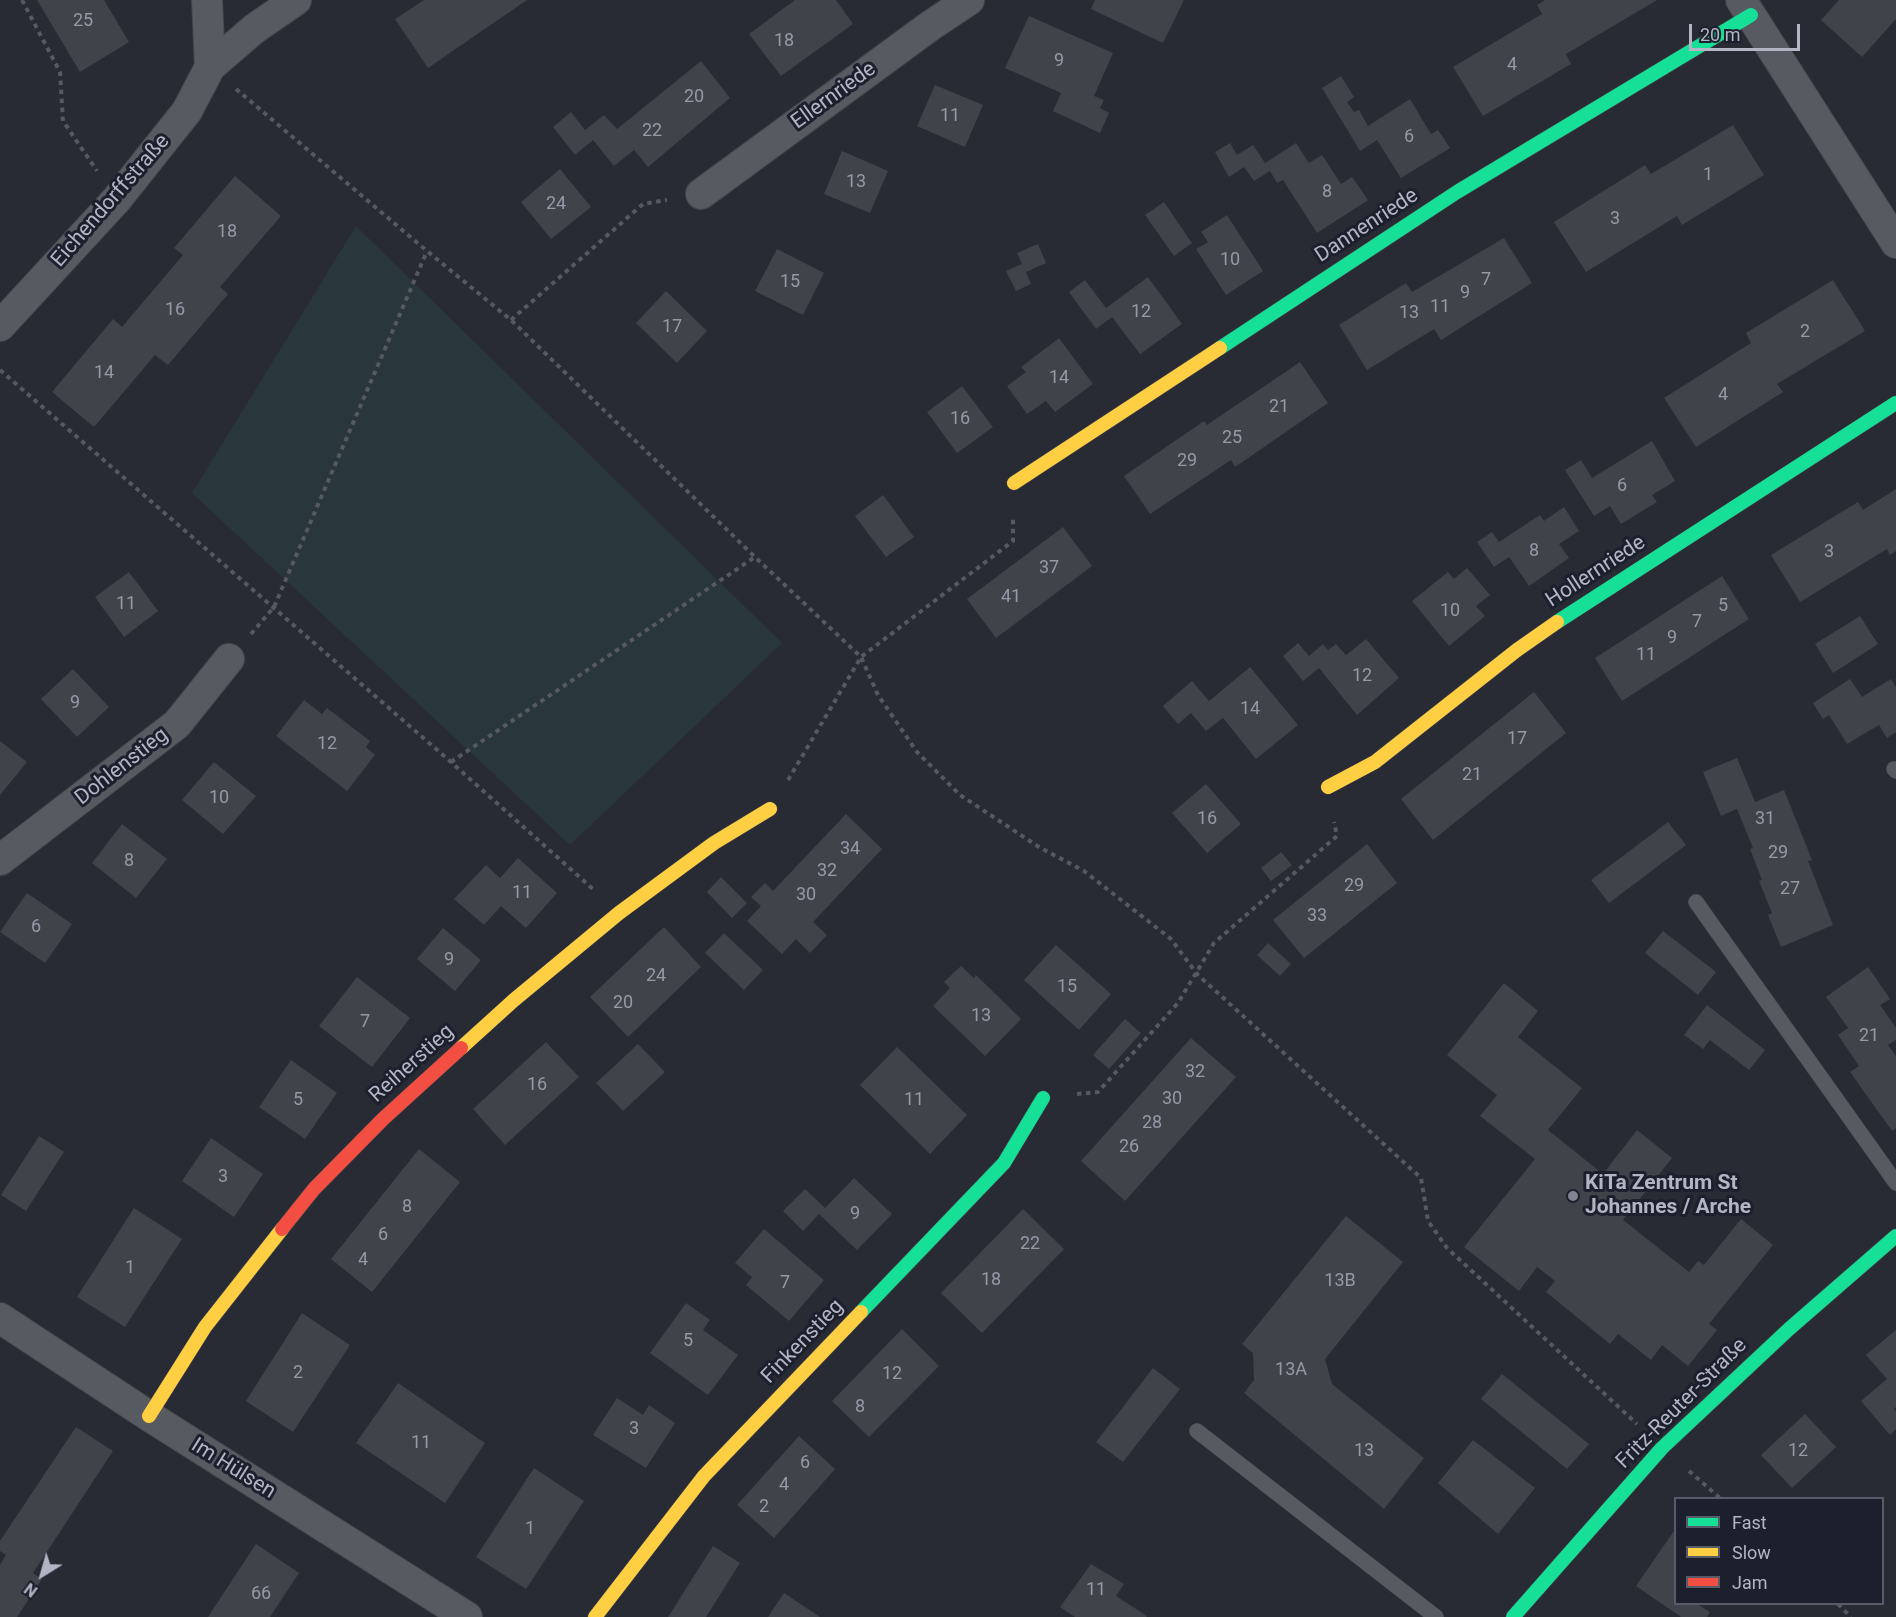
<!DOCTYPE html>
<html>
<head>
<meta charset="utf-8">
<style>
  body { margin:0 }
  #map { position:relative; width:1896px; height:1617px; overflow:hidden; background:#282b33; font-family:Roboto,sans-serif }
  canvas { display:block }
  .legend { position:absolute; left:1674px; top:1497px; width:210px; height:108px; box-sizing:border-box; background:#1c202d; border:2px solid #585c69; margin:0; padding:8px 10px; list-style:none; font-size:18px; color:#b2b6c4 }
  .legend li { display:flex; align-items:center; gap:12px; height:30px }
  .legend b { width:30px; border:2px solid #585c69 }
  .north { position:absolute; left:12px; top:1545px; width:60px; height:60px; -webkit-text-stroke:4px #1c202d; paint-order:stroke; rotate:217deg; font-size:16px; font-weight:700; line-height:24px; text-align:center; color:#b2b6c4 }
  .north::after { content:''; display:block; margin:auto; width:21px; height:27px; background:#b2b6c4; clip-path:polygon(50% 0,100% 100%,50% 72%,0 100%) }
  .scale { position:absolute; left:1689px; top:24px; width:111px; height:27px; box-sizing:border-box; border:3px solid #b2b6c4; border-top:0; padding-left:8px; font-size:18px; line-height:21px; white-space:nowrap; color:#b2b6c4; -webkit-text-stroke:4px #1c202d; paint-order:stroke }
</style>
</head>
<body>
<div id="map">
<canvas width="1896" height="1617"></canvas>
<ul class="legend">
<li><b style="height:8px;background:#16e098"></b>Fast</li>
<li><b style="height:8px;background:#ffcf43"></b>Slow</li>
<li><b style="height:8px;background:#f24e42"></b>Jam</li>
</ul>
<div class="north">N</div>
<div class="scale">20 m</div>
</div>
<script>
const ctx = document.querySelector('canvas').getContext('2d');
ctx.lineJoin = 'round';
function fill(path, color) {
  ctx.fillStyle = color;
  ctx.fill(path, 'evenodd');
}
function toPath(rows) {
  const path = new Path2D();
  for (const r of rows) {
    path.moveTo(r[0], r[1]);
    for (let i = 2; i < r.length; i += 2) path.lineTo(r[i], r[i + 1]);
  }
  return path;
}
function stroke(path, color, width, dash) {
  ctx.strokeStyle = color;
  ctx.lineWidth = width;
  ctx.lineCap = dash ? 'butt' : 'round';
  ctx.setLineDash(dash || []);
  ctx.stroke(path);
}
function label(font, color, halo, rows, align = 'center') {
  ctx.font = font + ' Roboto,sans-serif';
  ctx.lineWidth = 6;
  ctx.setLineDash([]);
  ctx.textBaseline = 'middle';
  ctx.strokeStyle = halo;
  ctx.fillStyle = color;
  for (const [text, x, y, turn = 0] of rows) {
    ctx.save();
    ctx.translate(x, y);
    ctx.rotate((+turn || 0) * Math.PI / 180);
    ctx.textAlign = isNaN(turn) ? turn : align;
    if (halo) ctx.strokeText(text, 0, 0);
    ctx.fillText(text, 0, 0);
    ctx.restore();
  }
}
fill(toPath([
  [356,226,782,643,570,845,192,493]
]), '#29373c');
fill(toPath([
  [37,0,104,0,129,42,80,72],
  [424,0,527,0,428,68,395,19],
  [795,0,836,0,853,24,781,76,749,34],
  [1095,0,1184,0,1163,43,1091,9],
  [1545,0,1657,0,1566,54,1571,64,1483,116,1453,67,1542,14,1537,5],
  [1839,0,1896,0,1896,19,1862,57,1821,20],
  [1029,16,1113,53,1094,96,1104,100,1100,108,1109,113,1100,133,1053,111,1061,93,1005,68],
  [701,61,730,98,648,167,634,150,614,166,593,140,575,155,553,127,571,112,585,130,604,115,617,129],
  [1341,76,1354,97,1347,102,1354,112,1359,110,1368,126,1410,99,1431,134,1438,130,1450,148,1401,178,1377,140,1360,151,1322,88],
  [935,85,983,105,965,147,917,126],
  [1733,125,1764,175,1682,225,1677,216,1586,272,1554,222,1645,165,1651,174],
  [1230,143,1237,155,1253,145,1265,163,1296,143,1309,163,1322,155,1341,184,1352,177,1368,200,1317,233,1283,180,1277,183,1270,171,1254,181,1244,167,1229,177,1215,152],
  [842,151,888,171,870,213,824,194],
  [560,169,591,207,551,239,521,202],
  [235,176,281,216,220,287,228,294,168,365,155,355,94,427,52,392,113,319,122,327,183,255,174,248],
  [1164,202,1192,243,1174,256,1145,215],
  [1227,215,1263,271,1226,295,1196,249,1208,242,1201,232],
  [1504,238,1532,283,1441,340,1434,329,1367,370,1339,325,1406,283,1412,292],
  [1038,244,1046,263,1026,272,1031,284,1016,291,1006,271,1022,264,1017,253],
  [777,249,824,273,803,315,755,291],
  [1148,277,1182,324,1140,354,1112,317,1096,329,1069,292,1085,280,1106,308],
  [1833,280,1865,331,1777,384,1783,392,1696,447,1664,398,1751,343,1746,333],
  [666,291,707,331,677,363,636,323],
  [1059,338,1093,384,1055,412,1046,401,1027,414,1007,386,1026,372,1021,367],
  [1300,362,1328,403,1235,467,1231,460,1150,514,1124,476,1204,421,1207,425],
  [962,386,993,427,957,453,927,412],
  [1652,441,1675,481,1652,495,1657,502,1621,524,1610,506,1594,516,1565,470,1581,460,1592,478],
  [1896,489,1896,551,1890,555,1887,549,1800,602,1771,555,1858,502,1863,510],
  [883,495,914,537,886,557,855,516],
  [1564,507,1579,531,1559,544,1569,558,1529,586,1509,557,1494,567,1477,542,1492,532,1499,542,1540,515,1544,521],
  [1063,527,1092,566,996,638,967,599],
  [1467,568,1490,595,1476,606,1485,616,1449,646,1412,601,1448,572,1454,579],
  [129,572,158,611,124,637,95,597],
  [1722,576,1749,619,1622,701,1595,658],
  [1860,616,1878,644,1833,673,1815,644],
  [1366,639,1399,678,1357,715,1319,668,1303,681,1283,656,1298,643,1309,656,1323,644,1328,650,1336,644,1346,655],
  [1250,667,1298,725,1256,759,1223,718,1206,731,1191,713,1178,724,1163,706,1192,681,1209,701],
  [73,669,109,707,77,737,41,699],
  [1850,679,1862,697,1891,679,1896,687,1896,732,1887,738,1879,725,1847,744,1829,715,1823,719,1813,703],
  [1534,692,1566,733,1433,840,1401,799],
  [304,700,322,714,327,708,370,741,366,747,375,755,347,791,276,736],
  [0,741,27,762,0,795],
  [1737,758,1755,802,1784,790,1812,860,1808,861,1833,925,1781,947,1768,915,1772,913,1759,881,1762,880,1750,849,1753,848,1737,809,1721,816,1703,772],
  [214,762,256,796,223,834,182,800],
  [1206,784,1241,824,1207,853,1172,813],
  [846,814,882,849,813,922,827,935,810,953,796,939,782,954,747,921,761,906,751,897,765,883,773,891],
  [1668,822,1686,845,1609,903,1591,880],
  [122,824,167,859,136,898,92,863],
  [1367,844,1397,883,1304,958,1273,920],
  [1281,852,1292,865,1271,881,1261,868],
  [518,858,557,893,526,928,501,906,484,925,454,899,486,865,500,878],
  [721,877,747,903,732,918,707,892],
  [27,893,72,924,45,963,0,932],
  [664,927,701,967,628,1037,590,997],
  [443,928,481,960,455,991,417,959],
  [1663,931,1716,972,1698,995,1645,953],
  [724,933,763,970,744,990,705,953],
  [1268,943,1291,964,1280,976,1257,955],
  [1056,945,1111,994,1079,1030,1024,980],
  [961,966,974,978,976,975,1021,1019,985,1056,933,1006,950,988,944,982],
  [1868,967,1890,999,1880,1005,1896,1028,1896,1040,1888,1045,1896,1056,1896,1128,1892,1131,1850,1072,1859,1066,1838,1035,1848,1028,1826,997],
  [357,977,410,1018,372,1067,319,1026],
  [1504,983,1538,1011,1518,1037,1582,1088,1548,1130,1603,1174,1637,1130,1672,1158,1623,1220,1689,1272,1698,1261,1704,1265,1741,1219,1773,1245,1709,1324,1717,1330,1688,1366,1662,1345,1651,1360,1618,1334,1610,1344,1546,1292,1555,1281,1537,1267,1519,1291,1464,1247,1535,1159,1480,1116,1497,1095,1447,1055],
  [1707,1005,1765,1050,1749,1070,1710,1040,1703,1049,1684,1035],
  [1125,1019,1141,1033,1109,1069,1093,1055],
  [1191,1038,1236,1077,1125,1201,1081,1161],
  [546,1042,579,1077,505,1145,473,1109],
  [638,1044,665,1072,623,1111,596,1083],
  [897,1047,967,1115,930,1154,860,1085],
  [291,1060,337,1093,305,1139,259,1107],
  [39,1136,64,1152,26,1211,1,1195],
  [211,1138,263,1174,234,1217,182,1181],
  [419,1149,460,1182,372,1292,331,1259],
  [854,1178,892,1214,857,1250,819,1214,803,1231,783,1211,805,1189,825,1208],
  [134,1208,182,1239,125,1327,77,1297],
  [1023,1209,1064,1249,982,1333,941,1293],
  [1346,1216,1403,1262,1325,1359,1332,1384,1424,1458,1384,1509,1244,1393,1254,1380,1253,1353,1242,1344],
  [764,1229,824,1280,789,1321,746,1285,752,1277,735,1263],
  [686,1303,710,1320,703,1330,738,1355,708,1395,650,1353],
  [302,1313,350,1345,293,1432,246,1401],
  [902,1329,939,1366,869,1437,832,1401],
  [1896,1330,1896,1407,1894,1409,1896,1411,1896,1429,1890,1435,1861,1401,1887,1379,1866,1355],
  [1153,1368,1180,1389,1123,1462,1096,1442],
  [1502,1374,1589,1444,1567,1469,1481,1399],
  [398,1383,485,1443,445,1503,356,1443],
  [617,1398,643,1415,649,1405,675,1423,646,1468,593,1435],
  [1805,1414,1836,1447,1792,1488,1761,1455],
  [76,1427,113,1451,33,1573,42,1579,17,1617,0,1617,0,1565,6,1555,0,1551,0,1541],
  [799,1436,835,1469,774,1538,737,1505],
  [1473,1440,1535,1488,1498,1534,1438,1483],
  [534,1468,584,1501,526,1589,476,1557],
  [1676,1528,1676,1604,1697,1604,1710,1612,1707,1617,1681,1617,1636,1586],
  [256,1544,299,1573,270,1617,208,1617],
  [713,1546,740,1563,706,1617,668,1617],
  [1091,1564,1124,1584,1116,1596,1147,1616,1146,1617,1075,1617,1060,1607],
  [784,1593,820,1617,768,1617]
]), '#41434a');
const lane = toPath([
  [1894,769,1896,771],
  [1696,902,1896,1183],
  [1197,1431,1436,1617]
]);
const street = toPath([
  [1741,0,1896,243],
  [210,67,254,29,296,0],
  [701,194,930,26,969,0],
  [0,326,117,199,187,111,210,67,207,0],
  [0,860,177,724,229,659],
  [0,1318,149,1416,467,1617]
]);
const fast = toPath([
  [1220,348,1457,192,1751,15],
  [1557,622,1896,403],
  [861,1312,1004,1163,1043,1098],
  [1513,1617,1662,1448,1789,1329,1896,1236]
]);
const slow = toPath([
  [1014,483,1220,348],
  [1328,787,1375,762,1517,650,1557,622],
  [461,1048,514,1000,619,913,714,843,770,809],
  [149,1416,205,1327,282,1229],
  [595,1617,704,1476,861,1312]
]);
const jam = toPath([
  [282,1229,314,1189,383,1119,461,1048]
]);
stroke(lane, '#44464c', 16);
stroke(street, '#44464c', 32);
stroke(fast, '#44464c', 15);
stroke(slow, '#44464c', 15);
stroke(jam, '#44464c', 15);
stroke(toPath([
  [22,0,60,72,63,121,97,171],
  [236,89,427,251,511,320,755,557,861,657,878,695,917,752,960,795,1039,847,1084,871,1171,939,1197,974,1421,1178,1428,1221,1447,1248,1637,1424],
  [511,320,643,204,667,200],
  [0,370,451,762,594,890],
  [251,634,274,607,427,251],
  [451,762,755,557],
  [788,780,861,657,1013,541,1013,517],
  [1077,1094,1098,1092,1178,1003,1214,943,1337,836,1334,822],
  [1689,1471,1720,1498],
  [1838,1604,1851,1617]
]), '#56595f', 4, [4.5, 4.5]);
stroke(lane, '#585a61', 15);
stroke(street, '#585a61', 30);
stroke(fast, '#16e098', 14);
stroke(slow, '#ffcf43', 14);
stroke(jam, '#f24e42', 14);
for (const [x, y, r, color] of [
  [1573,1196,6,"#828591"]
]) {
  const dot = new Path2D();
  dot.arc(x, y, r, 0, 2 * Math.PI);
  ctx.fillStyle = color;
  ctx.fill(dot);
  stroke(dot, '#1c202d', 2);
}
label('18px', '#9699a6', null, [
  ["25",83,21],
  ["18",784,41],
  ["9",1059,61],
  ["4",1512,65],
  ["20",694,97],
  ["11",950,116],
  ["22",652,131],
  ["6",1409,137],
  ["1",1708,175],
  ["13",856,182],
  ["8",1327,192],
  ["24",556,204],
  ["3",1615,219],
  ["18",227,232],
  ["10",1230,260],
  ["7",1486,280],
  ["15",790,282],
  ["9",1465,293],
  ["11",1440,307],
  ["16",175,310],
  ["12",1141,312],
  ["13",1409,313],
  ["17",672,327],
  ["2",1805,332],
  ["14",104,373],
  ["14",1059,378],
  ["4",1723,395],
  ["21",1279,407],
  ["16",960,419],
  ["25",1232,438],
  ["29",1187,461],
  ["6",1622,486],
  ["8",1534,551],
  ["3",1829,552],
  ["37",1049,568],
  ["41",1011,597],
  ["11",126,604],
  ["5",1723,606],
  ["10",1450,611],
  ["7",1697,622],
  ["9",1672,638],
  ["11",1646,655],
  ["12",1362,676],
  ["9",75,703],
  ["14",1250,709],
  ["17",1517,739],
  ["12",327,744],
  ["21",1472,775],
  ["10",219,798],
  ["16",1207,819],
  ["31",1765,819],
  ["34",850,849],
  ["29",1778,853],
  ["8",129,861],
  ["32",827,871],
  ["29",1354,886],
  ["27",1790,889],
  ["11",522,893],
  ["30",806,895],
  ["33",1317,916],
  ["6",36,927],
  ["9",449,960],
  ["24",656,976],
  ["15",1067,987],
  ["20",623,1003],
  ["13",981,1016],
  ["7",365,1022],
  ["21",1869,1036],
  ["32",1195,1072],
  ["16",537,1085],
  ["30",1172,1099],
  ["5",298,1100],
  ["11",914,1100],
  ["28",1152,1123],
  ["26",1129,1147],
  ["3",223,1177],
  ["8",407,1207],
  ["9",855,1214],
  ["6",383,1235],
  ["22",1030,1244],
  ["4",363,1260],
  ["1",130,1268],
  ["18",991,1280],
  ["13B",1340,1281],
  ["7",785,1283],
  ["5",688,1341],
  ["13A",1291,1370],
  ["2",298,1373],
  ["12",892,1374],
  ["8",860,1407],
  ["3",634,1429],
  ["11",421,1443],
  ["13",1364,1451],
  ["12",1798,1451],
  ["6",805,1463],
  ["4",784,1485],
  ["2",764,1507],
  ["1",530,1529],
  ["11",1096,1590],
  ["66",261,1594]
]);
label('21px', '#b2b6c4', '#1c202d', [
  ["Ellernriede",834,96,-36],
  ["Eichendorffstraße",111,201,-49],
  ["Dannenriede",1367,226,-33],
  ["Hollernriede",1596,572,-33],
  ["Dohlenstieg",122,767,-38],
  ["Reiherstieg",412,1064,-42],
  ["Finkenstieg",803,1342,-46],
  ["Fritz-Reuter-Straße",1682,1404,-45],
  ["Im Hülsen",233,1469,32]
]);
label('bold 21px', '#b2b6c4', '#1c202d', [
  ["KiTa Zentrum St",1585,1184],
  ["Johannes / Arche",1585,1208]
], 'left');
</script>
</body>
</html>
